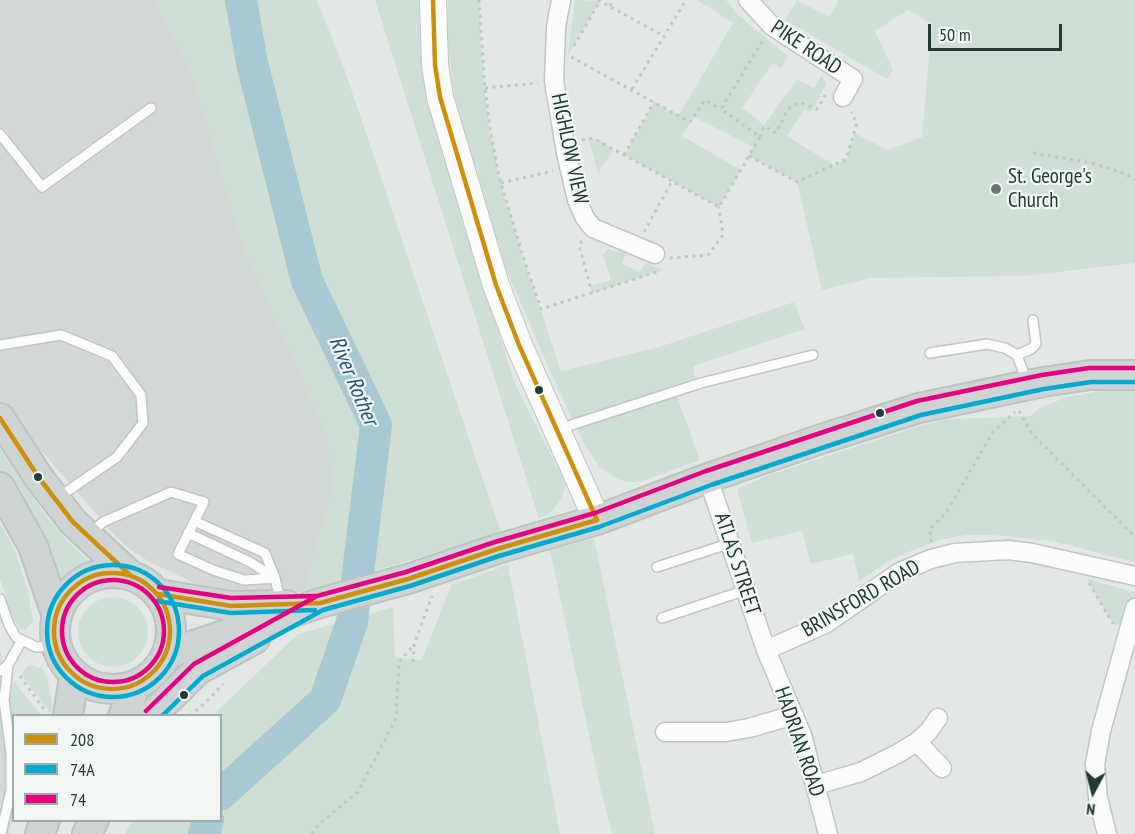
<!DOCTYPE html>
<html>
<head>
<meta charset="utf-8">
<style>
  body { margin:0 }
  #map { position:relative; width:1135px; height:834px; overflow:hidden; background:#e3e8e6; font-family:"PT Sans Narrow",sans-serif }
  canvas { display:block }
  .legend { position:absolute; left:12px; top:714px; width:210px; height:108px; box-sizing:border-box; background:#f1f7f5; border:2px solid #9faba9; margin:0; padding:8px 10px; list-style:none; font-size:18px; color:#233a36 }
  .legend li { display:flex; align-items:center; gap:12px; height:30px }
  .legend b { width:30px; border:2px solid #9faba9 }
  .north { position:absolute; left:1063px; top:762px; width:60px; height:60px; -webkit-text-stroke:4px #f1f7f5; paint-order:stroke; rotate:187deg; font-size:16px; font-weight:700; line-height:24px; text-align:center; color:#233a36 }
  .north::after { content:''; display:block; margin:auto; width:21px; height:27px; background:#233a36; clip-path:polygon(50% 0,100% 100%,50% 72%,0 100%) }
  .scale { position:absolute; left:928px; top:24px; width:134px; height:27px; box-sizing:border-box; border:3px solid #233a36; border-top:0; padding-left:8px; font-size:18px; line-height:21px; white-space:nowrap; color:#233a36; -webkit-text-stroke:4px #f1f7f5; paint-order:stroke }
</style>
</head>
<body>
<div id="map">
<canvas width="1135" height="834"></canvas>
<ul class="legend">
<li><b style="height:8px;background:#cd900b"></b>208</li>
<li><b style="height:8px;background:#00a9ce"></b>74A</li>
<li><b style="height:8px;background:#e5007d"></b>74</li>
</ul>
<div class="north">N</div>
<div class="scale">50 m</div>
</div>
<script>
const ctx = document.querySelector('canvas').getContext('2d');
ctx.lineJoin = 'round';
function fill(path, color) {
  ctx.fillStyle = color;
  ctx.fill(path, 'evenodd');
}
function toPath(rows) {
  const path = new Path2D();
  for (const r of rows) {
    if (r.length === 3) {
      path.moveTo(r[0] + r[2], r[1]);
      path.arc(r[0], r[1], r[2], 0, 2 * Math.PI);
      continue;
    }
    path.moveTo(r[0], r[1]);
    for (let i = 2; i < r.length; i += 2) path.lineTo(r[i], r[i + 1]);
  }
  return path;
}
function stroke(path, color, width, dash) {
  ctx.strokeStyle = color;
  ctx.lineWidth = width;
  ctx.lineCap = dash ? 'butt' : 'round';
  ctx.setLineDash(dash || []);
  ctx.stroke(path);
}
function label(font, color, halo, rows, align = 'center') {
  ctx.font = font + ' "PT Sans Narrow",sans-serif';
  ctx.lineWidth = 4.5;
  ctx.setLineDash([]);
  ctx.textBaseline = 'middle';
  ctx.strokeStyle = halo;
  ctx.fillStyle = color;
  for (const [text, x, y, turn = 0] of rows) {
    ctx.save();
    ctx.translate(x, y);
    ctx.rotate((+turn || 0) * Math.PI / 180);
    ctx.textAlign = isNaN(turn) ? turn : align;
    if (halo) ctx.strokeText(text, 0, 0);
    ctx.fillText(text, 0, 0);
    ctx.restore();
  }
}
fill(toPath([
  [0,0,154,0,194,77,242,241,328,435,334,486,305,592,213,592,148,561,128,548,108,528,0,403],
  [0,650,15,715,14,810,9,834,0,834]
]), '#d2d9d7');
fill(toPath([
  [154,0,317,0,345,71,501,533,305,592,334,486,328,435,242,241,194,77],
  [375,0,422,0,423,38,435,129,515,384,566,484,561,500,551,512,539,519],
  [448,0,479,0,484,88,490,128,499,177,522,253,561,371,656,348,794,302,805,329,693,366,695,378,673,385,700,460,640,482,628,482,618,479,600,468,583,442,551,373,496,246,454,98,447,31],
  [575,0,600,1,568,55,573,15],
  [697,0,726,0,737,14,788,56,781,69,773,63,742,108,764,125,797,79,814,88,822,75,826,85,811,112,804,110,787,136,834,165,846,159,854,133,888,150,922,137,932,24,908,10,875,31,893,70,887,79,785,20,797,0,829,17,839,0,1135,0,1135,263,1023,276,870,278,822,290,797,182,749,156,753,147,694,117,682,136,741,170,719,207,624,155,654,102,679,115,733,23],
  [593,138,614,149,598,173,589,139],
  [607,249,626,252,622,263,639,272,646,263,663,270,592,293,590,286,611,280,603,255],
  [1099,391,1135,391,1135,562,1052,541,992,535,966,535,940,540,911,551,891,560,859,581,853,554,811,564,802,531,752,543,737,489,769,475,923,425,950,419,1031,416,1038,409,1064,398],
  [0,448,43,512,65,539,91,563,70,571,60,582,0,475],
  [0,523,14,548,29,595,33,621,25,630,19,628,12,615,0,579],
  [594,538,655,834,612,834,600,787,550,550],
  [508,565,560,834,125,834,132,821,220,820,220,716,213,715,298,634,393,607,395,657,422,660,451,585],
  [1087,579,1135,592,1135,629,1113,624],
  [113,632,35],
  [31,665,41,668,47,676,52,704,51,714,21,674,27,667],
  [13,680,41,715,15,715,10,693]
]), '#cee0d6');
stroke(toPath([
  [220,795,325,700,352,622,376,425,307,281,252,63,241,0],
  [204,834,208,820]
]), '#a8c8d3', 32);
const lane = toPath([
  [0,134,42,187,151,108],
  [0,345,61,335,112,356,141,395,143,423,117,457,59,497],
  [930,353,987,344,1005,348,1017,355,1027,382],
  [1017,355,1031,349,1036,344,1033,320],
  [559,429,701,383,813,355],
  [194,521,265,553,275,578,280,600],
  [91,533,103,522,171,492,204,502,178,554,213,570,244,580,275,578],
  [188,533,250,562,275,578],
  [657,567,731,543],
  [0,599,9,625,16,637,36,647,55,646],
  [662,618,746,590],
  [8,665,22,640],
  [0,671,8,665,4,700,11,754,11,790,1,834]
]);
const street = toPath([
  [561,0,556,27,554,81,566,153,577,200,585,218,593,228,655,254],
  [748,0,772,26,853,79,843,97],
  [708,478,766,650,802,735,828,834],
  [766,650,825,624,900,572,931,559,955,553,1008,550,1032,553,1135,576],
  [665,732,726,732,749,728,794,715],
  [917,742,942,768],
  [816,785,861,772,897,754,917,742,928,732,938,718],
  [1107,834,1098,798,1095,764,1101,731,1135,608]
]);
const secondary = toPath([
  [433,0,435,65,440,97,496,285,519,345,597,520]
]);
const primary = toPath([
  [0,418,39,478,73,522,130,575],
  [0,487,33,546,56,614],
  [113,631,58],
  [158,594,231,606,287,605],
  [167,654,320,603,408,579,497,549,597,520,708,478,821,439,919,408,1043,382,1090,375,1135,375],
  [68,716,74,676],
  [123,716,136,685],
  [151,716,198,670,255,639],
  [40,834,45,820],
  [87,834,94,820]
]);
stroke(lane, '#c0c5c3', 12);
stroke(street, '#c0c5c3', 21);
stroke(secondary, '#c0c6c4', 28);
stroke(primary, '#bcc4c3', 32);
stroke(toPath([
  [479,0,485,88,490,128,499,177,522,253,541,309,657,272],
  [598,0,664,36],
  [610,6,613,0],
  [574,46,600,1],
  [571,57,690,122,705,100,721,109],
  [485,88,538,83],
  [632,89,686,0],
  [760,137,764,126,776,133,787,111,793,105,801,103,817,109,825,95],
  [582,140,593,138,719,207,760,137,721,109,763,40],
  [1033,153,1092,163,1123,173,1135,180],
  [624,155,654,102],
  [749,156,797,182,846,159,857,123,851,112],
  [501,183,553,171],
  [644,232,672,181],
  [582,241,579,245,592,293],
  [670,258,708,255,723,235,719,207],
  [1019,411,1032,434,1135,537],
  [931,542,930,529,946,513,993,432,1015,412],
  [1089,583,1113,624],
  [49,658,51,672],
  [413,662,414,645,432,596],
  [20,676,46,712],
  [190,716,208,700,223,684],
  [312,834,319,824,358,792,396,718,399,662,414,645]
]), '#c0c8c6', 3, [3, 4.5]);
stroke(lane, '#fbfcfb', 9);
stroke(street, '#fbfcfb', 18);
stroke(secondary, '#fbfcfb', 26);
stroke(primary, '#ced4d3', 28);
stroke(toPath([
  [433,0,435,65,440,97,496,285,519,345,597,520],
  [0,418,39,478,73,522,130,575],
  [112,631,58],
  [158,594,231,606,320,603,408,579,497,549,597,520]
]), '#cd900b', 4.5);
stroke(toPath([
  [113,631,66],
  [157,601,231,613,315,610],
  [162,716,203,676,323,610,410,586,499,556,599,527,711,485,921,415,1044,389,1091,382,1135,382]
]), '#00a9ce', 4.5);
stroke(toPath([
  [113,631,51],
  [159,587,231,598,315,596],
  [146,711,194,664,317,596,406,572,495,542,595,513,706,471,917,401,1042,375,1089,368,1135,368]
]), '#e5007d', 4.5);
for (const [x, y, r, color] of [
  [996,189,6,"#667774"],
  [539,390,5,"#233a36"],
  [880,413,5,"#233a36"],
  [38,477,5,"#233a36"],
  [184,695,5,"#233a36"]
]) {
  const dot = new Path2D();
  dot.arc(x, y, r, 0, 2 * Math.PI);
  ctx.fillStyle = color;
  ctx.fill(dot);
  stroke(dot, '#f1f7f5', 2);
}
label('21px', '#233a36', '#f1f7f5', [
  ["PIKE ROAD",806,48,34],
  ["HIGHLOW VIEW",569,149,78],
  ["ATLAS STREET",737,564,72],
  ["BRINSFORD ROAD",861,599,-30],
  ["HADRIAN ROAD",799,742,71]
]);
label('21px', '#233a36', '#f1f7f5', [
  ["St. George's",1008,177],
  ["Church",1008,201]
], 'left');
label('italic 22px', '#235970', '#f1f7f5', [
  ["River Rother",353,381,67]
]);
</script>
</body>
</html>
